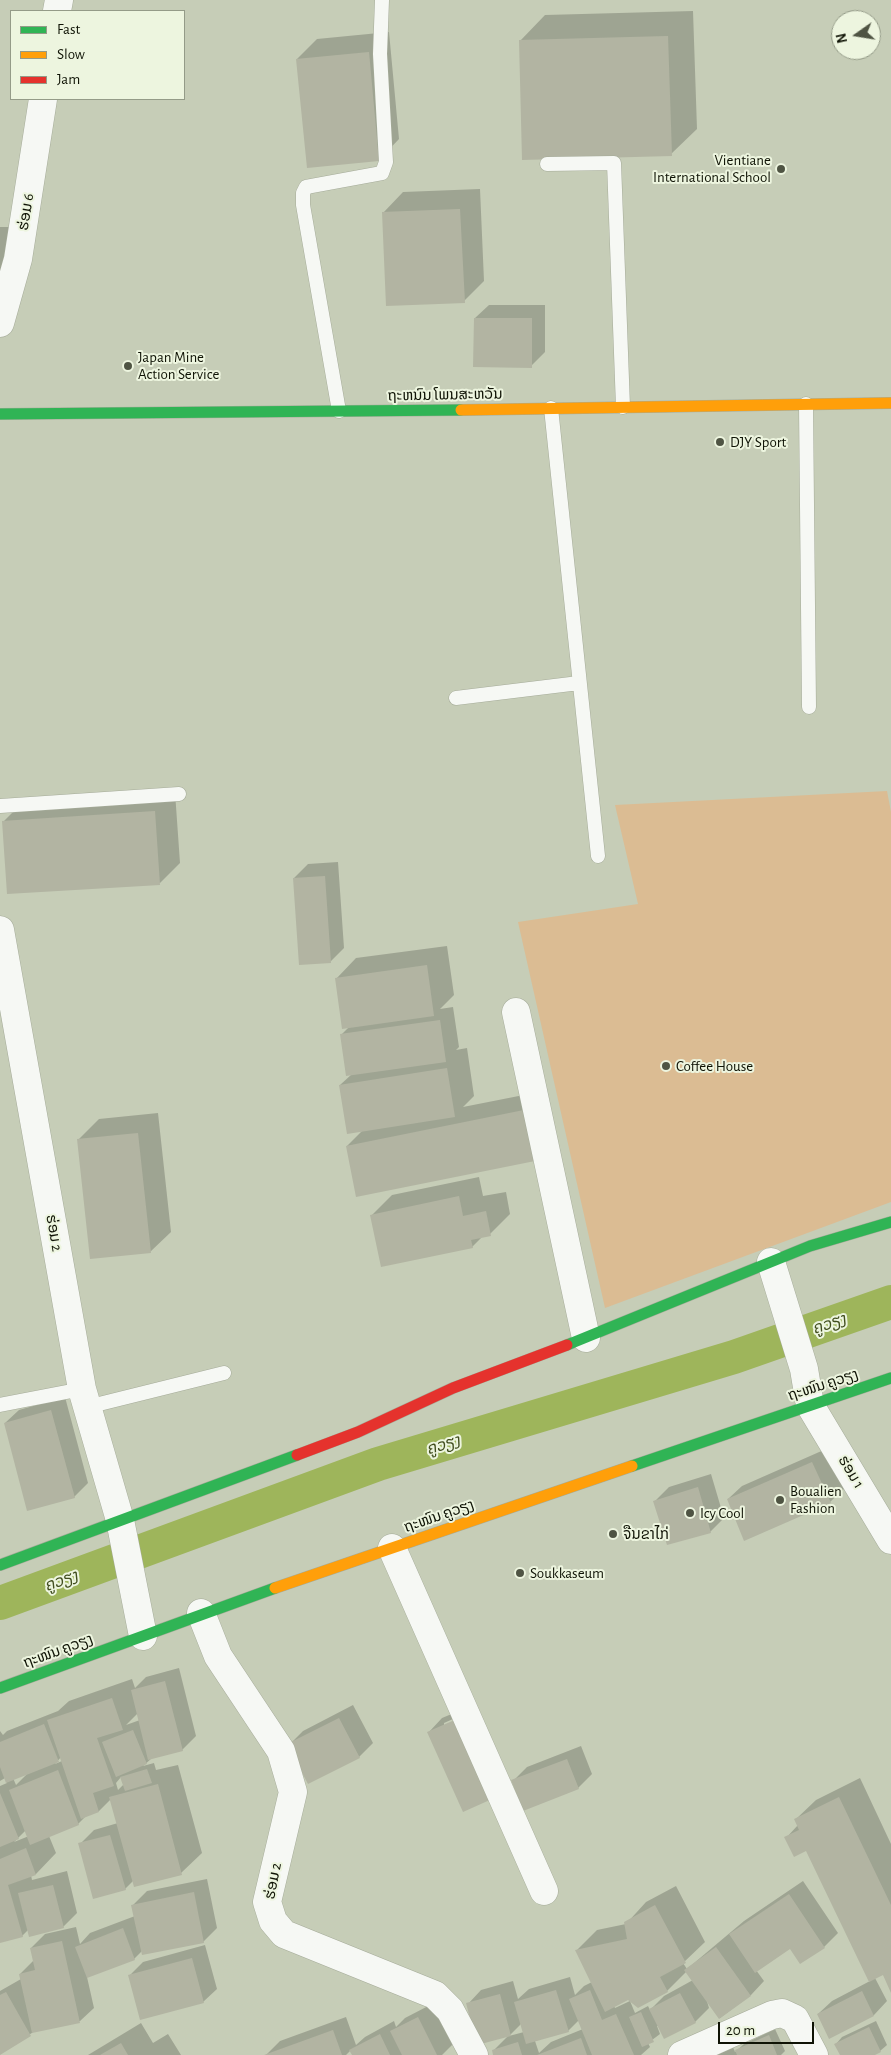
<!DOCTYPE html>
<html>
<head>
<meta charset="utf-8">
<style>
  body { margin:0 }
  #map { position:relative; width:891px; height:2055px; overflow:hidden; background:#c6cdb7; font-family:"Alegreya Sans",sans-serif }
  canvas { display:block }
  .legend { position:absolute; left:10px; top:10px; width:175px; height:90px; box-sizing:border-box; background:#edf5df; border:1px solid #949b88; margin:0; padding:6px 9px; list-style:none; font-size:15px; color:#0f1305 }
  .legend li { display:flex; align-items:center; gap:10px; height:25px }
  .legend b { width:25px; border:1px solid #949b88 }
  .north { position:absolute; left:831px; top:10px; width:50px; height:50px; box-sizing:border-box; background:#edf5df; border:1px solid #949b88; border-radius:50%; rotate:257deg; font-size:14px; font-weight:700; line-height:20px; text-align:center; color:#0f1305 }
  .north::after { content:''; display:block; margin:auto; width:18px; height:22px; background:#4f5443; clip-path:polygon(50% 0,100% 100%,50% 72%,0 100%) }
  .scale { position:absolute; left:718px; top:2022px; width:96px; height:22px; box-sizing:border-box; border:2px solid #0f1305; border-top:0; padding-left:6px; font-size:15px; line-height:18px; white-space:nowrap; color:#0f1305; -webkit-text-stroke:4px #edf5df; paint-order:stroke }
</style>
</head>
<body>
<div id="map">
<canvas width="891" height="2055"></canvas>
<ul class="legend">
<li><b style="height:6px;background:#30b455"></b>Fast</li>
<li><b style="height:6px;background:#ff9f0a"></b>Slow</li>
<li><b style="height:6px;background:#e5322d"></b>Jam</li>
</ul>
<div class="north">N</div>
<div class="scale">20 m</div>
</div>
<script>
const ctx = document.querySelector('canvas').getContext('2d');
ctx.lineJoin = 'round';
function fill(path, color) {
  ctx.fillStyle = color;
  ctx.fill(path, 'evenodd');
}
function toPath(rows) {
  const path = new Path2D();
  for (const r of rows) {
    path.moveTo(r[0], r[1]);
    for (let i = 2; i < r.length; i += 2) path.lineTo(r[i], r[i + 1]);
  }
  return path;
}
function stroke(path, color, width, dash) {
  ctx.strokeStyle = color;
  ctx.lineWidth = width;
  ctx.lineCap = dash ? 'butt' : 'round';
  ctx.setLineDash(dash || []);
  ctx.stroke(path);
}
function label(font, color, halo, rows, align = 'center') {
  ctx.font = font + ' "Alegreya Sans","Noto Sans Lao",sans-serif';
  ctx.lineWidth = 4;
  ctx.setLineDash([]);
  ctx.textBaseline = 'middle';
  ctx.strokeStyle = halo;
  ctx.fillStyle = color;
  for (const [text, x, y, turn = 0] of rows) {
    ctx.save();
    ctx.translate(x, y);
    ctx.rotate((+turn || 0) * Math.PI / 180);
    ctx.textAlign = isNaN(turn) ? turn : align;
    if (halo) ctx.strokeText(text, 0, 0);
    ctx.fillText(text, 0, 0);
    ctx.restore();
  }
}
fill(toPath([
  [887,791,891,812,891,1202,605,1308,518,922,638,904,615,805]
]), '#dbbc93');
fill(toPath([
  [693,11,697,129,671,154,520,41,545,15],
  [389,32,399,139,379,160,297,59,317,39],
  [480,189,484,281,464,301,383,213,403,192],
  [0,227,10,227,0,284],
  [489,305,545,305,545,352,531,366,475,318],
  [175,792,180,863,160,883,4,821,24,801],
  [338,862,344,948,330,962,294,878,308,864],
  [447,946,454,995,440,1009,453,1007,459,1047,456,1050,467,1048,474,1096,463,1107,544,1091,554,1140,347,1146,363,1130,340,1085,352,1074,341,1035,349,1027,336,979,356,958],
  [158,1113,171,1232,150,1252,79,1139,99,1119],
  [479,1177,483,1196,506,1192,510,1214,490,1234,483,1236,472,1247,372,1215,392,1195],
  [65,1397,88,1483,74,1497,5,1423,19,1410],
  [826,1449,844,1489,830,1502,728,1499,742,1486],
  [711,1474,724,1518,710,1532,655,1501,669,1487],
  [179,1668,196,1736,182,1750,152,1758,143,1766,154,1763,156,1770,178,1765,202,1853,181,1873,133,1881,125,1889,80,1844,94,1830,118,1823,111,1799,99,1811,87,1815,78,1824,49,1836,56,1853,36,1874,31,1875,32,1880,67,1871,77,1913,63,1927,29,1929,22,1936,0,1942,0,1786,7,1783,5,1778,0,1781,0,1731,3,1735,7,1731,58,1711,69,1701,132,1679,135,1688,146,1677],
  [138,1713,140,1720,126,1725],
  [61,1757,62,1761,55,1764],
  [28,1773,16,1785,13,1778],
  [121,1777,124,1784,118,1790,116,1783],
  [26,1830,29,1836,14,1842],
  [353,1705,373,1743,359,1757,289,1745,303,1731],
  [471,1706,492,1798,429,1732,442,1718],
  [462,1715,463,1717,444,1726,444,1723],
  [581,1746,592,1774,578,1788,513,1781,527,1767],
  [860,1778,891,1844,891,1990,883,1974,875,1978,887,2001,874,2015,830,2037,818,2014,832,2001,870,1981,806,1849,786,1838,798,1825,795,1820,816,1800],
  [207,1879,217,1928,203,1942,142,1951,134,1959,87,1977,94,2008,80,2021,35,2031,0,2053,0,1991,21,1979,20,1974,34,1960,31,1948,45,1934,76,1927,80,1944,90,1933,135,1916,133,1905,147,1891],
  [803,1881,838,1933,824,1947,790,1948,756,1970,764,1981,751,1995,720,2018,706,1998,709,2008,695,2022,657,2026,660,2034,648,2043,650,2047,641,2055,495,2055,493,2051,509,2035,468,2004,481,1990,513,1981,518,1999,529,1989,570,1977,575,1995,584,1986,592,1982,577,1950,597,1930,626,1924,646,1902,676,1886,705,1942,683,1963,687,1969,744,1921],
  [687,1971,693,1980,664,1996,650,2010,648,2006,635,2013,630,2001,615,2008,614,2006,628,1998,638,2006,667,1991],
  [579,2020,583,2029,551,2042,539,2053,535,2041,568,2031],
  [521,2024,524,2032,509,2036],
  [205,1945,217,1989,203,2002,129,1976,143,1962],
  [432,2004,453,2044,442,2055,353,2055,351,2050,346,2055,266,2055,280,2041,346,2017,356,2045,365,2037,394,2021,396,2027,405,2018],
  [876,2021,887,2045,880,2051,872,2055,841,2055,836,2044,842,2037],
  [141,2023,153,2043,168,2034,181,2055,88,2055],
  [775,2029,785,2051,781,2055,717,2055,733,2047,735,2052,744,2044]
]), '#0003');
stroke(toPath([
  [0,1603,378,1464,734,1357,891,1302]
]), '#9eb55b', 34);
fill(toPath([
  [668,36,672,156,522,160,519,40],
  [369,52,379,161,307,168,296,59],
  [460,209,465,303,386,306,382,212],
  [474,318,532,318,532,368,473,367],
  [155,811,160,885,7,894,2,821],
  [325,876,331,963,299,965,293,878],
  [427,965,434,1016,342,1029,335,978],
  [440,1020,446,1062,346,1076,340,1034],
  [447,1068,455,1117,347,1134,339,1085],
  [524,1110,535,1161,356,1197,346,1146],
  [138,1133,151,1253,90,1259,77,1139],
  [459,1196,463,1216,486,1211,491,1236,471,1240,473,1248,381,1267,370,1215],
  [51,1410,75,1498,27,1511,4,1423],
  [812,1462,831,1503,744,1541,727,1499],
  [698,1487,711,1533,667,1545,653,1501],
  [165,1681,183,1751,148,1760,131,1690],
  [112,1698,123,1730,97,1738,114,1786,93,1793,99,1812,81,1819,47,1720],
  [339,1718,360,1758,308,1784,287,1744],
  [457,1719,492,1799,463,1812,427,1732],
  [44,1724,59,1762,6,1783,0,1767,0,1742],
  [133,1730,147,1764,116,1777,102,1742],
  [567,1759,579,1789,523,1811,511,1780],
  [147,1769,152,1783,125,1791,120,1777],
  [58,1770,79,1825,30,1845,9,1790],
  [158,1784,182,1875,134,1887,109,1797],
  [0,1793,19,1839,0,1847],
  [839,1797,891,1905,891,1993,883,1975,869,1982,806,1851,794,1857,784,1837,799,1830,794,1819],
  [110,1835,126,1890,93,1899,78,1843],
  [26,1848,36,1875,8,1885,23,1937,0,1943,0,1859],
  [53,1885,64,1928,29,1937,18,1893],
  [194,1892,204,1943,142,1955,131,1905],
  [789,1894,825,1948,800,1964,790,1949,755,1973,729,1934],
  [655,1905,686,1963,660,1977,668,1992,638,2008,628,2000,605,2012,575,1950,627,1939,624,1922],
  [123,1928,135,1960,87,1978,75,1947],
  [62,1941,80,2023,32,2033,19,1974,35,1970,30,1948],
  [716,1947,751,1996,719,2019,684,1970],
  [192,1958,204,2003,140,2020,128,1975],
  [556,1990,569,2032,526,2044,514,2002],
  [590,1990,602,2020,616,2014,634,2055,592,2055,569,1999],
  [862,1991,874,2016,829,2039,817,2014],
  [6,1992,31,2036,0,2055,0,1995],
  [680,1993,696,2023,664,2039,649,2009],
  [500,1994,511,2036,477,2045,466,2003],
  [641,2012,654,2042,642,2047,629,2017],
  [418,2017,437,2055,402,2055,390,2031],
  [869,2027,881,2052,875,2055,840,2055,834,2044],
  [333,2030,342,2055,264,2055],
  [380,2034,390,2055,352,2055,349,2050],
  [769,2035,777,2055,737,2055,735,2050],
  [581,2038,587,2055,537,2055],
  [518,2042,522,2055,493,2055,492,2050],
  [121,2043,128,2055,100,2055]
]), '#b2b4a2');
const lane = toPath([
  [547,164,614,163,623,407],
  [806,404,809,707],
  [551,408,598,856],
  [339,411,303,205,303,193,306,187,382,173,386,162,380,54,382,0],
  [456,698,579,683],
  [0,806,179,794],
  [0,1405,82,1389],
  [87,1407,224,1373]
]);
const street = toPath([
  [57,11,59,0],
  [0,323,18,259,43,99],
  [0,930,82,1389,120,1520,143,1636],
  [516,1012,586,1338],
  [771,1262,804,1369,810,1405,891,1540],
  [392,1548,544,1891],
  [201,1613,218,1656,281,1751,293,1792,267,1902,273,1921,284,1934,435,1995,450,2010,474,2055],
  [682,2055,772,2015,782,2013,795,2019,814,2055]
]);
const fast = toPath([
  [0,414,461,410],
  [567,1345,810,1246,891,1222],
  [632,1466,891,1378],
  [0,1565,297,1455],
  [0,1688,275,1588]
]);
const slow = toPath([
  [461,410,891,403],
  [275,1588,632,1466]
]);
const jam = toPath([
  [297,1455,358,1432,453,1388,567,1345]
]);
stroke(lane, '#a5ab99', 15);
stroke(street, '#a5ab99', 29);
stroke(fast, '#a5ab99', 12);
stroke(slow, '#a5ab99', 12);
stroke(jam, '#a5ab99', 12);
stroke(lane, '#f6f8f4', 14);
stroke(street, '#f6f8f4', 28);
stroke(fast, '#30b455', 11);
stroke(slow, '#ff9f0a', 11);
stroke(jam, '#e5322d', 11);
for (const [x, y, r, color] of [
  [781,169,5,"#4f5443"],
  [128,366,5,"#4f5443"],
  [720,442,5,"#4f5443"],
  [666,1066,5,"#4f5443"],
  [780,1500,5,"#4f5443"],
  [690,1513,5,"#4f5443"],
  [613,1534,5,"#4f5443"],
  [520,1573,5,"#4f5443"]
]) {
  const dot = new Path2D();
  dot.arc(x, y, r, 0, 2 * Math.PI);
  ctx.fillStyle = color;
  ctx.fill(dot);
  stroke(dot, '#edf5df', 2);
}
label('15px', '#0f1305', '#edf5df', [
  ["Vientiane",771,160,"right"],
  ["International School",771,177,"right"],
  ["Japan Mine",138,357],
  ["Action Service",138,374],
  ["DJY Sport",730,442],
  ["Coffee House",676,1066],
  ["Boualien",790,1491],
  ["Fashion",790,1508],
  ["Icy Cool",700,1513],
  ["ຈືນຂາໄກ່",623,1534],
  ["Soukkaseum",530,1573]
], 'left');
label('15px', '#0f1305', '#edf5df', [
  ["ຮ່ອມ 6",26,212,-81],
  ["ຖະຫນົນ ໂພນສະຫວັນ",445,395,-1],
  ["ຮ່ອມ 2",54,1233,80],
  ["ຖະໜົນ ຄູວຽງ",823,1385,-18],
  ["ຮ່ອມ 1",851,1472,59],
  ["ຖະໜົນ ຄູວຽງ",439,1516,-19],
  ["ຖະໜົນ ຄູວຽງ",58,1651,-20],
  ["ຮ່ອມ 2",273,1881,-79]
]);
label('italic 16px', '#404d1e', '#edf5df', [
  ["ຄູວຽງ",829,1324,-19],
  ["ຄູວຽງ",443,1445,-17],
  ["ຄູວຽງ",61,1581,-20]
]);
</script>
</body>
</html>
